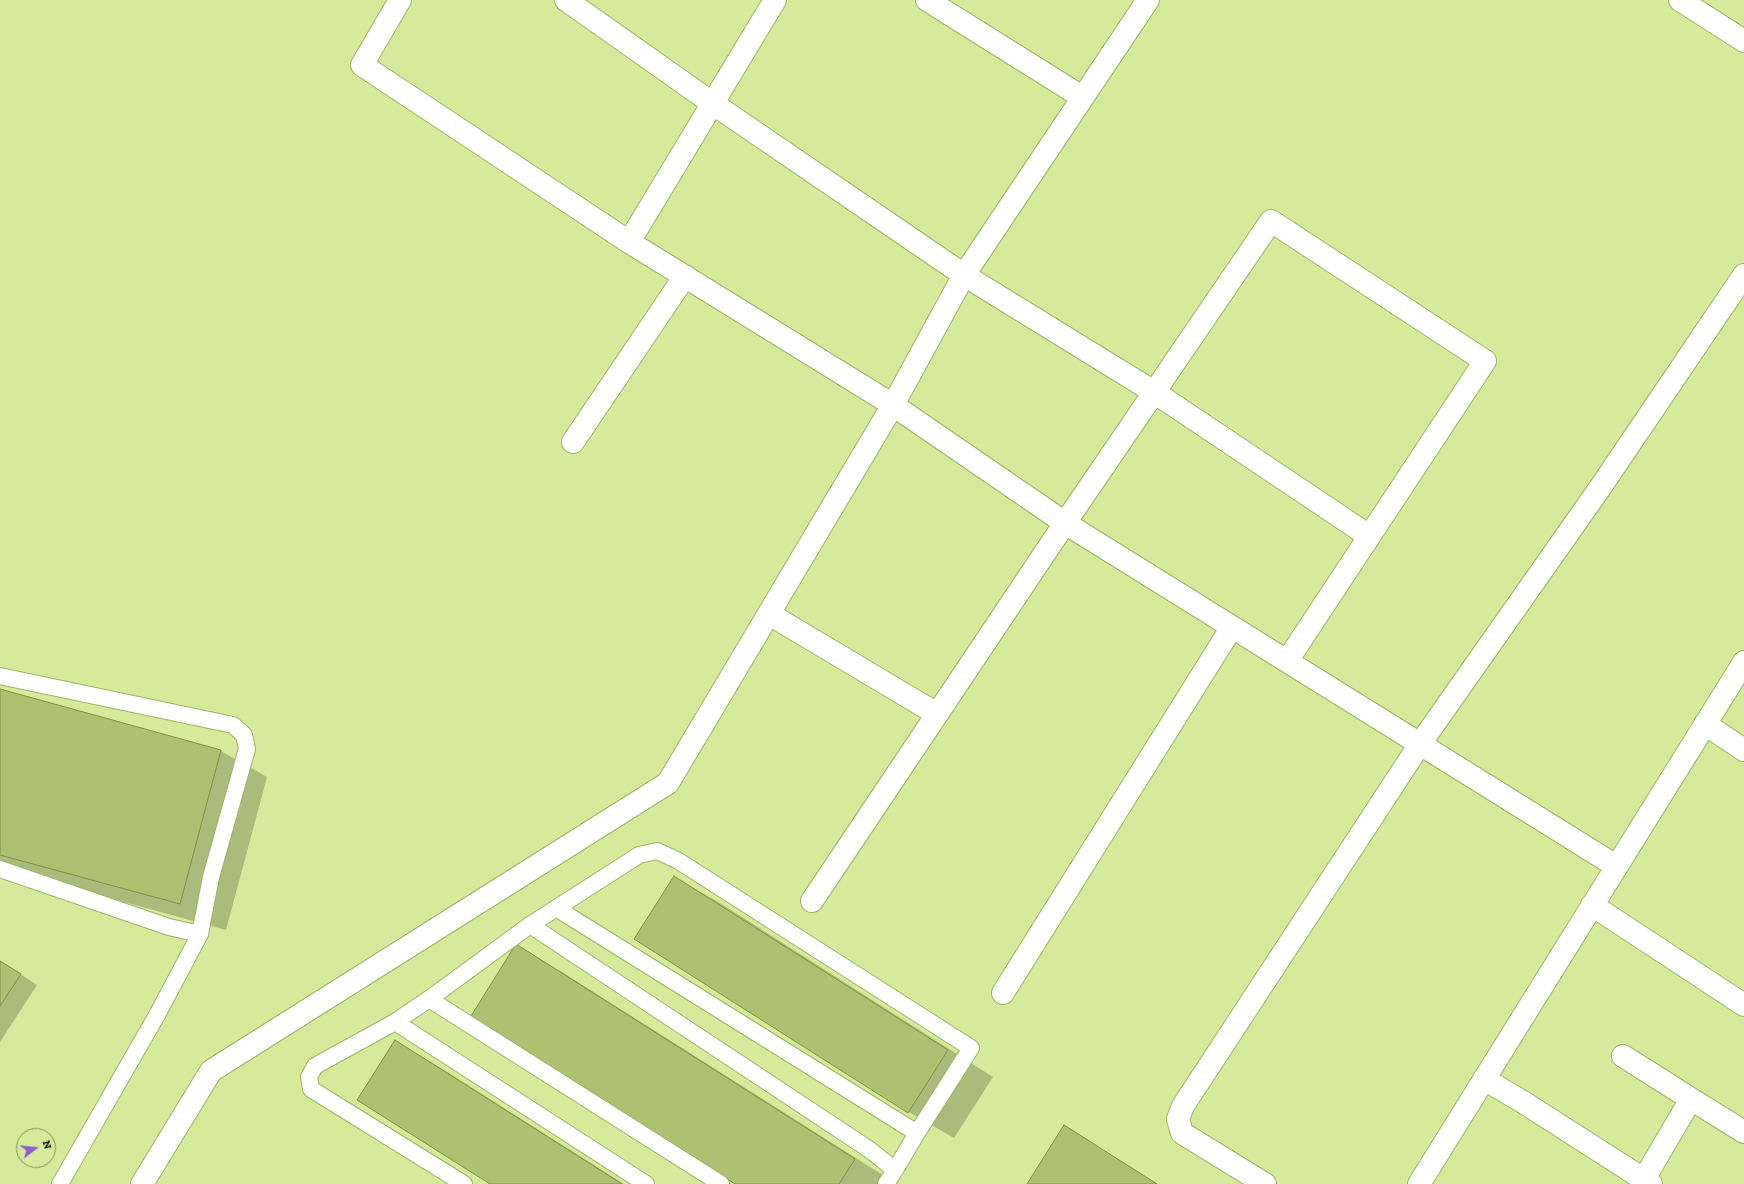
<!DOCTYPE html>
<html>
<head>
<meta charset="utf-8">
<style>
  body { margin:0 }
  #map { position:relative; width:1744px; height:1184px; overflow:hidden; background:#d5ea9a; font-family:"Zilla Slab",serif }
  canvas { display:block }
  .north { position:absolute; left:16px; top:1128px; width:40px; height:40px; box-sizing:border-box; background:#d5ea9a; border:1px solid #86955c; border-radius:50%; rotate:74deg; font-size:11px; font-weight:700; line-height:16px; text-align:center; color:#101600 }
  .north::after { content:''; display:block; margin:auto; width:14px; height:18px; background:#905cd5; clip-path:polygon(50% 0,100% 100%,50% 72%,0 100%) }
</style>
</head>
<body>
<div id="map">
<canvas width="1744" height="1184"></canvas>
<div class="north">N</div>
</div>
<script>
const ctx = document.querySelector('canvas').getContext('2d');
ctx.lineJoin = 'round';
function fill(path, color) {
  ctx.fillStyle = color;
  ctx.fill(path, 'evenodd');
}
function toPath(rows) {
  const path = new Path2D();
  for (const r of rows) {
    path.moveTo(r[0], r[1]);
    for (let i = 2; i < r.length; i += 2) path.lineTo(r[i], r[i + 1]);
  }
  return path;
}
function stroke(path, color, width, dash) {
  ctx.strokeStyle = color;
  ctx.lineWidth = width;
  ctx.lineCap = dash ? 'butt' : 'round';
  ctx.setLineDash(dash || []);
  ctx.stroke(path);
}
fill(toPath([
  [0,690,221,751,267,777,226,930,0,868],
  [674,877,720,903,993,1077,954,1138,909,1112],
  [517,945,562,972,897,1184,737,1184],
  [0,961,37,985,0,1042],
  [395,1041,441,1068,624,1184,491,1184],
  [1064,1126,1089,1141,1158,1184,1028,1184]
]), '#0003');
const building = toPath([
  [0,689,221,750,180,904,0,855,0,689],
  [674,876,948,1050,908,1113,634,939,674,876],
  [516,944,855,1159,839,1184,735,1184,471,1016,516,944],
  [0,961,21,974,0,1006,0,961],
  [395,1040,622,1184,490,1184,357,1100,395,1040],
  [1064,1125,1157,1184,1027,1184,1064,1125]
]);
fill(building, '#adc172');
stroke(building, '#7f9244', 1);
const service = toPath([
  [0,676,233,725,244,735,247,749,211,877,200,934,157,1015,60,1184],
  [0,869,169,927,200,934],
  [556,908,917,1133],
  [530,925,870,1150,895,1170,886,1184],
  [429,999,721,1184],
  [395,1022,315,1066,309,1077,311,1089,464,1184],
  [646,1184,395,1022,429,999,530,925,639,855,657,851,677,860,971,1048,917,1133,895,1170]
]);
const minor = toPath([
  [400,0,362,65,629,242,893,405,1065,523,1616,866],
  [566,0,712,103,964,275,1154,392,1369,536],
  [927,0,1082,97],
  [1680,0,1744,41],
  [629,242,775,0],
  [573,442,685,276],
  [769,614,937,714],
  [1705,724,1744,750],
  [812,901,1065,523,1271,221,1485,361,1287,661],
  [1592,905,1744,1005],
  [1003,993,1232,627],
  [1623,1056,1691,1099,1641,1184],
  [1484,1079,1523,1102,1651,1184],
  [1691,1099,1744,1132],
  [142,1184,211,1071,668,783,893,405,964,275,1148,0],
  [1265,1184,1182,1133,1178,1119,1183,1106,1420,744,1602,485,1744,275],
  [1419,1184,1744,662]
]);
stroke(service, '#9fb365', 18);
stroke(minor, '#9fb365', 24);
stroke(service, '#fff', 16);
stroke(minor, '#fff', 22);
</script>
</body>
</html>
